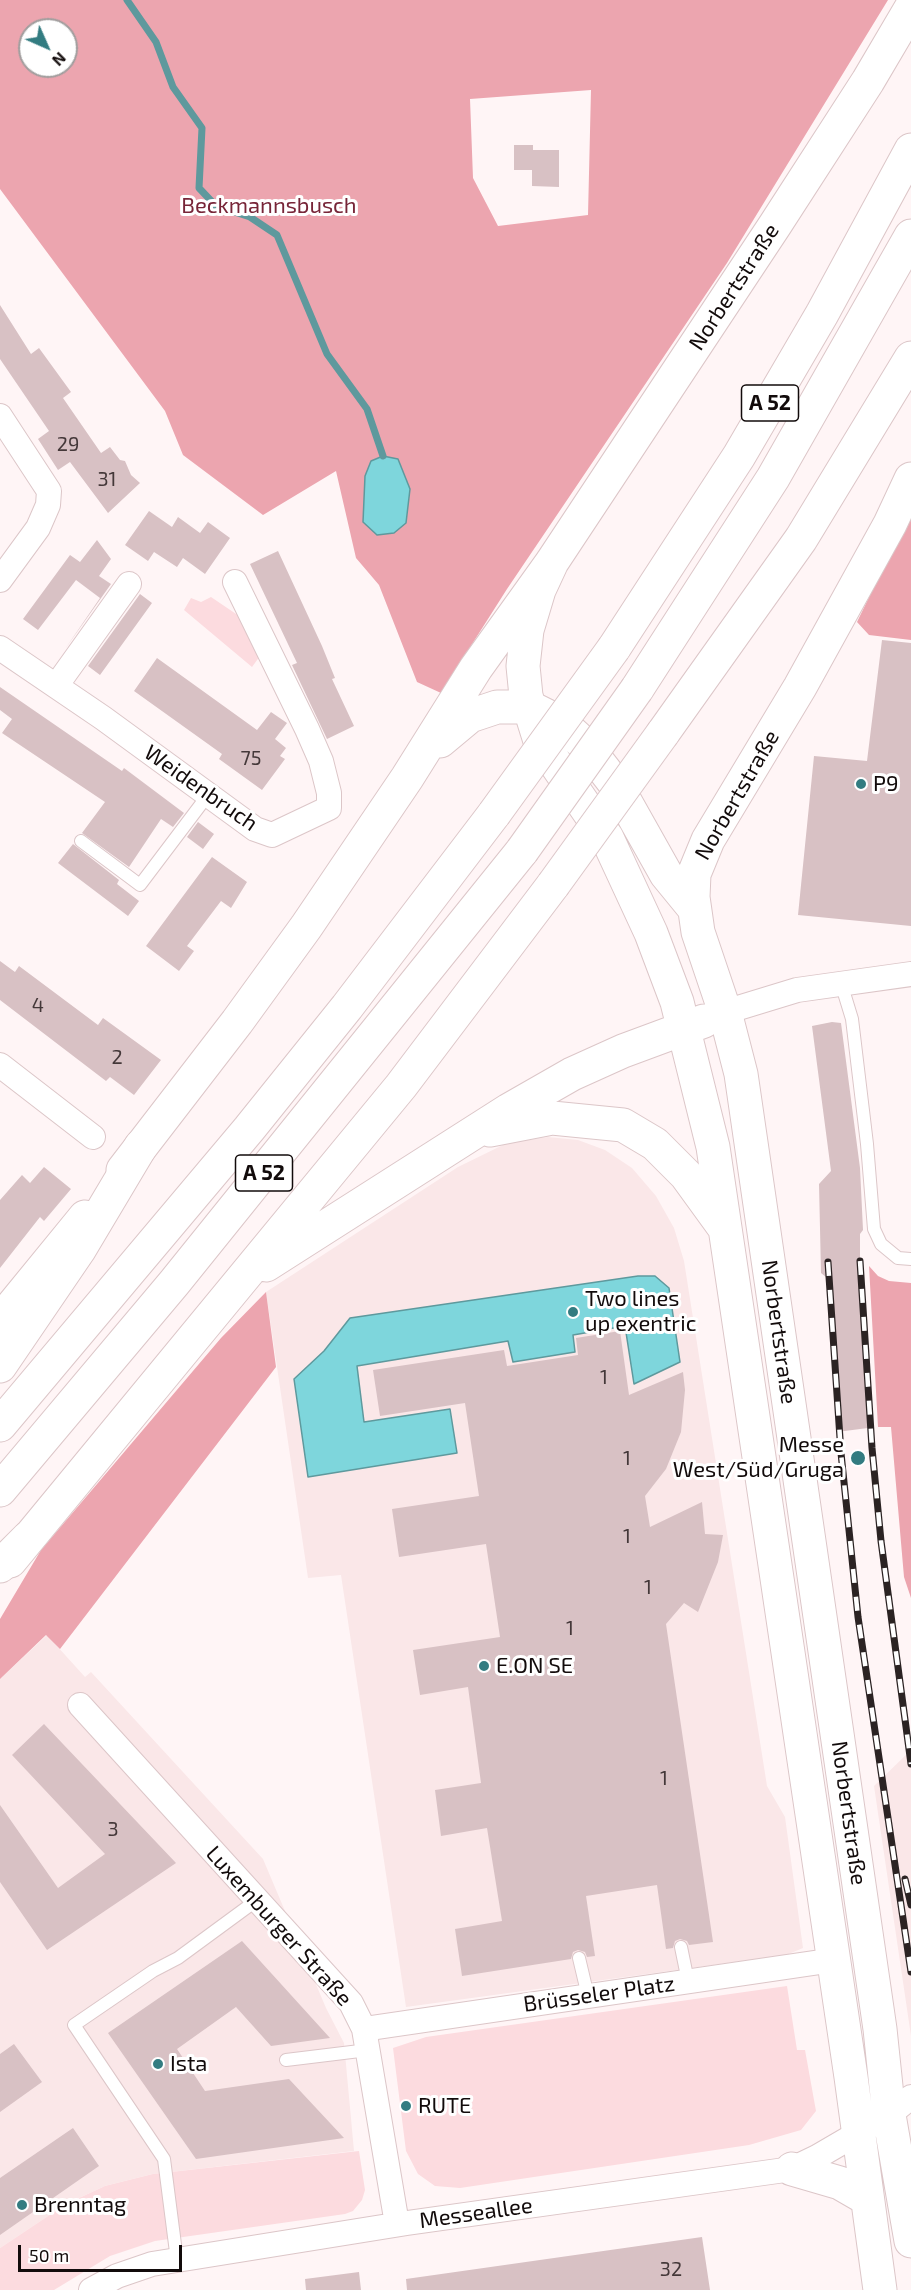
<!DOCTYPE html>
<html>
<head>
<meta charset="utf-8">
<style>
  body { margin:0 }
  #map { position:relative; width:911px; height:2290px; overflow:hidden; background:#fff5f6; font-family:"Exo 2",sans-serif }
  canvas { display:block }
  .north { position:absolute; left:18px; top:18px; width:60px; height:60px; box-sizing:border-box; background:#fff; border:2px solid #a09d9d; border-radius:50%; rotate:135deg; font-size:16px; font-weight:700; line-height:24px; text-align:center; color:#120b0b }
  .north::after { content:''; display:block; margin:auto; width:21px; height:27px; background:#337c81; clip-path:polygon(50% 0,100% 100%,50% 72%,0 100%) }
  .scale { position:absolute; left:18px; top:2245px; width:164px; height:27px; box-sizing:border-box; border:3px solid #120b0b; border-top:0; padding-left:8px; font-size:18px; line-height:21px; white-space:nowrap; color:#120b0b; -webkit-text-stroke:4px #fff; paint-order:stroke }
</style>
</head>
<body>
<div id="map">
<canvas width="911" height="2290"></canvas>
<div class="north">N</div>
<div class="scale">50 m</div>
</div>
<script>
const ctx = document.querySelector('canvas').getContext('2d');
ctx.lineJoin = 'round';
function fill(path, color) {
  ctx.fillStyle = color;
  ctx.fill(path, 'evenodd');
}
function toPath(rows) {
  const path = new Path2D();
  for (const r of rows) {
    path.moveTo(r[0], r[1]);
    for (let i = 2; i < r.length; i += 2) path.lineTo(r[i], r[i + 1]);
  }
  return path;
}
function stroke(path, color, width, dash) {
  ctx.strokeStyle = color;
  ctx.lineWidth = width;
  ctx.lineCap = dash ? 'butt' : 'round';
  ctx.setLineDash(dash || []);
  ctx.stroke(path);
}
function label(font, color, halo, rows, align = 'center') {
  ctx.font = font + ' "Exo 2",sans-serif';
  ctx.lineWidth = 6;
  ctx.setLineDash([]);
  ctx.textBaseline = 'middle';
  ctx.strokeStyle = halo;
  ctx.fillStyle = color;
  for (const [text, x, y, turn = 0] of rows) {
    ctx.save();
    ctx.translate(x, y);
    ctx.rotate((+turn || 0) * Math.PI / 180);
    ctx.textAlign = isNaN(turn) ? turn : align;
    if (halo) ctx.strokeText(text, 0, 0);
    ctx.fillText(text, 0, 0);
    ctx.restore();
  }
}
fill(toPath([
  [548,1137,578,1140,605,1150,632,1168,656,1196,674,1228,684,1261,767,1786,785,1817,803,1948,786,1955,406,2007,341,1575,308,1578,266,1292,458,1167,507,1143],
  [47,1635,85,1677,91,1672,263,1859,326,2008,344,2043,354,2151,153,2174,105,2186,66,2204,0,2248,0,1679],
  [911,1750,911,2036,874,1786]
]), '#fae7e8');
fill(toPath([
  [211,597,242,618,260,656,252,667,184,610,191,598,201,602],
  [787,1986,797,2050,805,2050,816,2111,801,2130,749,2145,460,2188,435,2186,418,2174,406,2151,393,2048,426,2037],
  [359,2151,365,2190,362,2200,353,2211,345,2214,155,2241,110,2256,54,2290,0,2290,0,2248,66,2204,105,2186,153,2174]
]), '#fcdbdf');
fill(toPath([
  [0,0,888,0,727,263,507,589,441,693,417,682,379,585,356,558,336,471,263,515,183,455,165,411,0,189],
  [30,30,66,30,66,66,30,66],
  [591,90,588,215,498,226,473,178,470,99],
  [911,511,911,640,869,635,857,622],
  [869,1266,878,1276,889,1281,911,1283,911,1598,904,1577,891,1427,878,1427],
  [266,1292,276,1367,60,1649,46,1635,0,1679,0,1619,41,1550,221,1338]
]), '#eca5af');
const water = toPath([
  [383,456,398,459,410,489,406,523,394,533,377,535,363,522,365,476,371,461,383,456],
  [638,1276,655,1276,669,1288,680,1362,634,1384,625,1326,573,1335,575,1352,513,1362,508,1341,357,1366,364,1422,450,1409,457,1453,308,1477,294,1379,324,1351,350,1318,638,1276]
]);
fill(water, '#7ed6dc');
stroke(water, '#5e999d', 1.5);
stroke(toPath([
  [127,0,156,42,173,87,202,128,199,188,216,206,250,217,277,235,327,354,367,409,383,456]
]), '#5e999d', 7);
fill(toPath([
  [514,145,533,145,533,150,559,150,559,187,532,186,532,170,514,170],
  [0,305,31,354,39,348,71,392,63,398,101,453,110,447,120,460,125,461,131,475,140,483,108,513,70,462,58,470,38,439,49,431,0,359],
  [149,511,172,527,178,517,200,533,208,522,230,538,205,574,183,558,177,567,154,552,148,561,125,545],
  [97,540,111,559,99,576,111,584,65,649,100,598,76,580,38,630,23,619,70,555,80,562],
  [278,551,322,646,335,678,332,679,354,726,327,739,292,665,297,663,250,564],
  [140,594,152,603,100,675,88,666],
  [882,640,911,643,911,926,798,915,814,756,867,761],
  [157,658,257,730,271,712,287,723,275,739,286,748,280,756,285,759,262,790,219,759,222,754,134,691],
  [0,687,122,771,124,768,184,813,173,827,161,819,129,867,82,833,105,802,2,733,12,719,0,710],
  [198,822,214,834,203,849,187,837],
  [73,844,119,880,117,884,139,901,128,916,58,863],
  [212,857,247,882,231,908,221,901,187,946,194,951,179,971,146,946],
  [0,961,15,972,19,966,98,1025,103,1018,161,1060,134,1095,110,1077,106,1081,0,1000],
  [832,1022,841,1023,860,1168,863,1230,860,1234,860,1306,864,1305,868,1428,837,1432,828,1307,833,1307,832,1282,821,1273,819,1184,831,1171,812,1026],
  [44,1167,71,1189,44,1221,40,1217,0,1268,0,1200,22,1175,30,1183],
  [620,1331,629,1395,683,1372,685,1390,681,1432,666,1469,645,1496,650,1527,702,1502,705,1534,723,1535,718,1562,698,1612,684,1603,666,1624,713,1942,689,1945,687,1941,680,1939,675,1941,673,1948,666,1949,657,1885,586,1896,595,1956,587,1957,585,1952,578,1950,573,1952,571,1959,462,1976,455,1929,502,1921,487,1828,441,1836,435,1790,481,1783,468,1687,420,1695,413,1650,500,1637,486,1544,399,1557,392,1509,479,1496,465,1403,380,1416,373,1370,504,1350,507,1366,578,1355,576,1338],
  [44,1724,176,1863,47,1950,0,1882,0,1805,58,1888,105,1854,12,1755],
  [242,1941,330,2038,271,2046,236,2007,177,2049,205,2091,289,2079,344,2138,196,2159,108,2033],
  [14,2044,42,2082,0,2112,0,2054],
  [73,2128,99,2166,0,2235,0,2178],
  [702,2237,710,2290,407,2290,406,2279],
  [359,2272,361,2290,306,2290,305,2279]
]), '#d8c1c4');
const service = toPath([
  [81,841,140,885,208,795],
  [841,983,852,1019,867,1144,874,1229,881,1244,898,1258,911,1259],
  [681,1947,688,1981],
  [579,1958,588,1996],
  [286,2060,368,2050],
  [177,2260,164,2159,74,2025,153,1971,178,1958,257,1900]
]);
const minor = toPath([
  [0,416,49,491,48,505,38,528,0,580],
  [0,648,103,718,255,829,272,835,329,808,329,793,321,761,307,729,235,582],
  [56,686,129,584],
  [725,1012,797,990,911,974],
  [0,1065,93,1137],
  [80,1705,351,2003,364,2029,397,2224],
  [364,2029,834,1960],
  [91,2290,117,2276,152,2264,177,2260,407,2223,792,2169,817,2157,889,2115,911,2097]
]);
const secondary = toPath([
  [911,479,890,524,800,687,708,840,694,874,693,897,698,932,725,1012,741,1074,880,2029,889,2115,911,2241],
  [552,562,539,590,527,630,523,666,526,696,540,741,607,838,651,933,677,1002,713,1147,851,2077,880,2290],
  [663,733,801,539,911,358],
  [440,741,470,716,497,707,529,707,561,723,585,745,616,785,666,874,693,907],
  [490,1130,552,1118,623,1125,655,1144,686,1175,723,1226],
  [123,1170,237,1022,306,927,407,778,476,668,552,562,775,225,868,81,911,8],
  [266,1265,509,1110,572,1074,623,1051,704,1021],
  [0,1321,85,1217],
  [10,1561,401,1086,553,885],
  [792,2169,840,2183,866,2198]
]);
const motorway = toPath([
  [614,648,739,456,822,314,911,150],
  [637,689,773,478,911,236],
  [0,1366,79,1250,141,1146],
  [0,1425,249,1129,347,1007,494,814],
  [0,1490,174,1283,522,851],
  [0,1566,28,1538]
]);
stroke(service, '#dcc6c8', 14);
stroke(minor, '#dcc6c8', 26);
stroke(secondary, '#dcc6c8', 35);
stroke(motorway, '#dcc6c8', 35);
stroke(service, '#fff', 12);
stroke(minor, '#fff', 24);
stroke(secondary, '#fff', 33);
stroke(motorway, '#fff', 33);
const rail = toPath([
  [860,1261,872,1448,881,1541,911,1764],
  [828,1262,841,1453,858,1617,911,1972],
  [905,1879,911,1905]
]);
stroke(rail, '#2b2323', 7);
stroke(rail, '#fff', 4.5, [14]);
const secondaryBridge = toPath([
  [553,885,663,733]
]);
const motorwayBridge = toPath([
  [494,814,614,648],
  [522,851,637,689]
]);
stroke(secondaryBridge, '#dcc6c8', 35, []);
stroke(motorwayBridge, '#dcc6c8', 35, []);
stroke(secondaryBridge, '#fff', 33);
stroke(motorwayBridge, '#fff', 33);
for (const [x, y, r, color] of [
  [861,784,6,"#337c81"],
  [573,1312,6,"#337c81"],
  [858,1458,8,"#337c81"],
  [484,1666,6,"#337c81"],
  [158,2064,6,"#337c81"],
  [406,2106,6,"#337c81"],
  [22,2205,6,"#337c81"]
]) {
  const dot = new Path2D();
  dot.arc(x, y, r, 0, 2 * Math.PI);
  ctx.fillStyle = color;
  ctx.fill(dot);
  stroke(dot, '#fff', 2);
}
label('20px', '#443839', null, [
  ["29",68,444],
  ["31",107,479],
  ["75",251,758],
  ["4",38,1005],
  ["2",117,1057],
  ["1",604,1377],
  ["1",627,1458],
  ["1",627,1536],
  ["1",648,1587],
  ["1",570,1628],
  ["1",664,1778],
  ["3",113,1829],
  ["32",671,2269]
]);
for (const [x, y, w] of [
  [770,403,57],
  [264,1173,57]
]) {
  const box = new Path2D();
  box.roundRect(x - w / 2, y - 18, w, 36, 4.5);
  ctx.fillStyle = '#fff';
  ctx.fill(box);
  stroke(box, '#120b0b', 1.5);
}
label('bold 21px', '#120b0b', null, [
  ["A 52",770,403],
  ["A 52",264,1173]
]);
label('22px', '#772538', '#fff', [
  ["Beckmannsbusch",269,206]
]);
label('22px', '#120b0b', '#fff', [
  ["Norbertstraße",734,287,-57],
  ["Weidenbruch",201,788,35],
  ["Norbertstraße",737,795,-60],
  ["Norbertstraße",779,1332,82],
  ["Norbertstraße",849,1813,82],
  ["Luxemburger Straße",279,1926,48],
  ["Brüsseler Platz",599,1994,-8],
  ["Messeallee",476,2213,-8]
]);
label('22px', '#120b0b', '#fff', [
  ["P9",873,784],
  ["Two lines",585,1299],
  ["up exentric",585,1324],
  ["Messe",844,1445,"right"],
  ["West/Süd/Gruga",844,1470,"right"],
  ["E.ON SE",496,1666],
  ["Ista",170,2064],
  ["RUTE",418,2106],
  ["Brenntag",34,2205]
], 'left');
</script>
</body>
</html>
